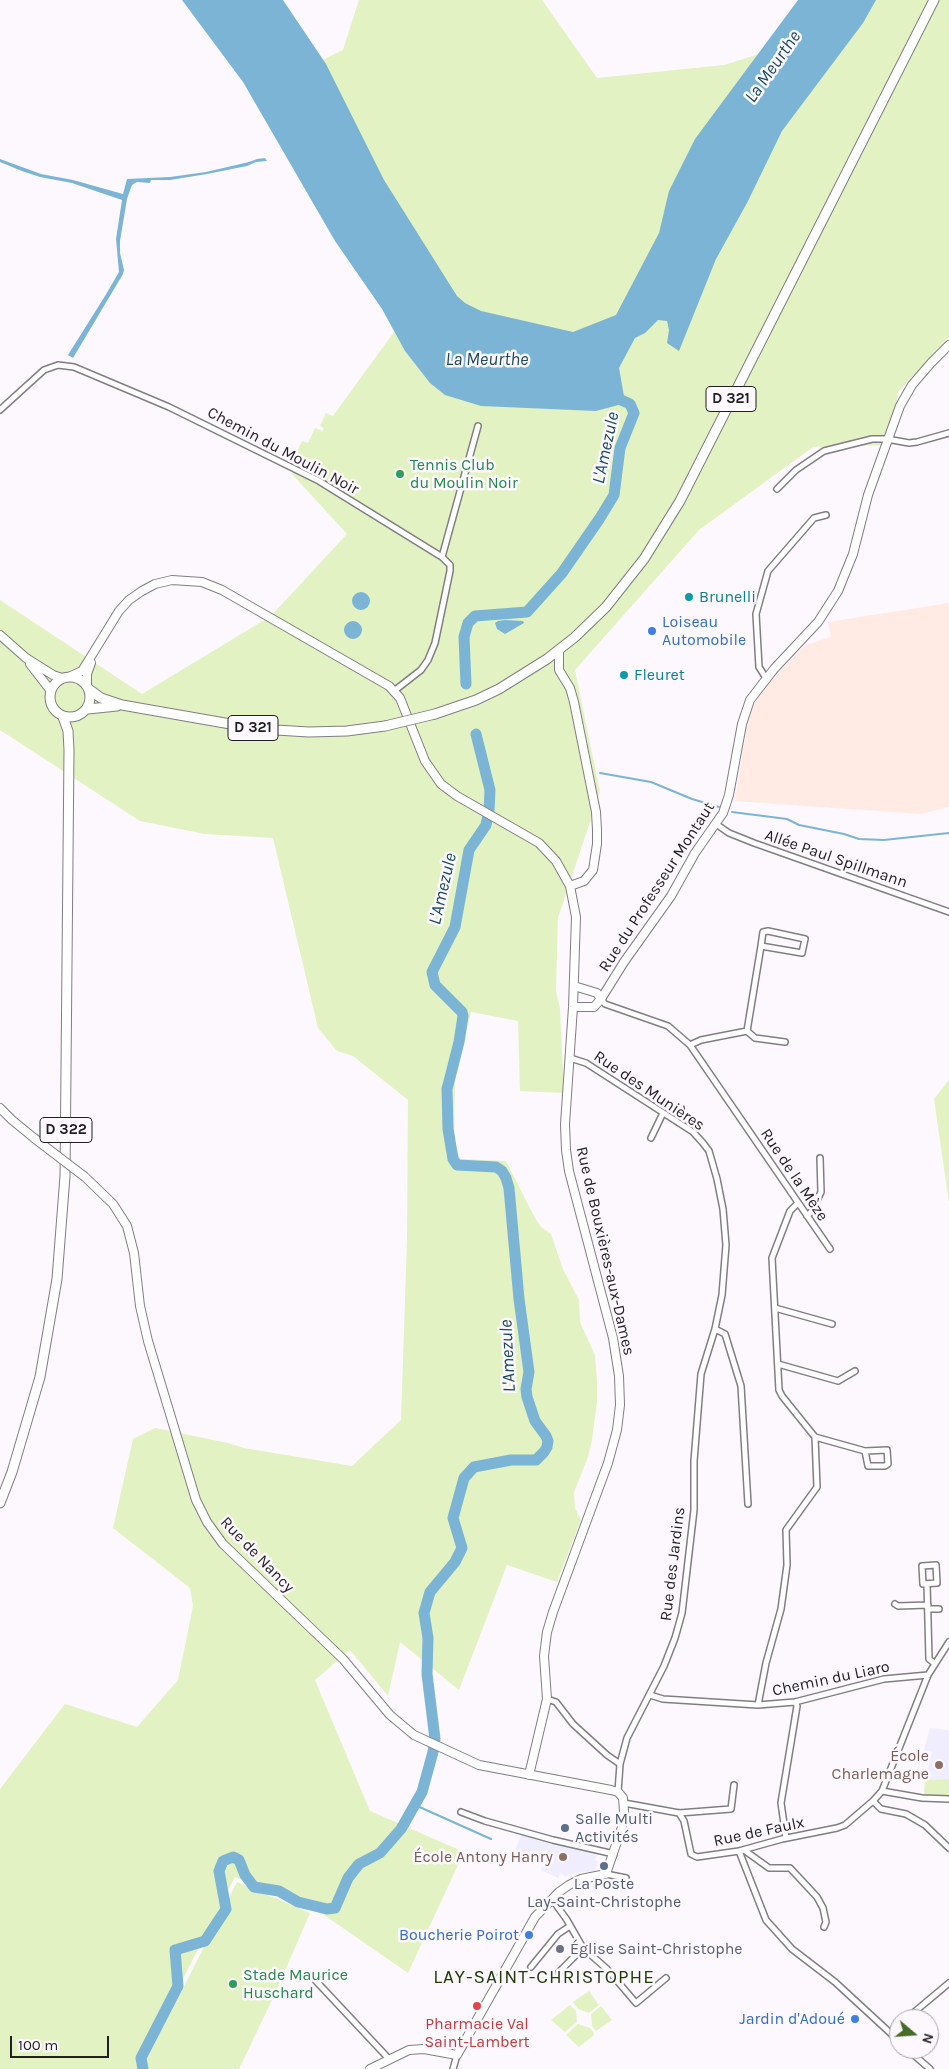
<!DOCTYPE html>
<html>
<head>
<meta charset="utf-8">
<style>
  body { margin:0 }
  #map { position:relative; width:949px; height:2069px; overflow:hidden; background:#fcf8fe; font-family:Karla,sans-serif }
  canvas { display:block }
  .north { position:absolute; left:889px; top:2009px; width:50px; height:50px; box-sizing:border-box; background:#fcf8fe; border:1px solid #a4a1a6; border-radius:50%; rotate:108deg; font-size:14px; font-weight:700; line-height:20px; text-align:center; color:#201f21 }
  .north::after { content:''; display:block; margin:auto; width:18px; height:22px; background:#466c27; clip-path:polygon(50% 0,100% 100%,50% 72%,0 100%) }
  .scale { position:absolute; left:10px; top:2036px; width:99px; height:22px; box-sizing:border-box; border:2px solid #201f21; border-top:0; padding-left:6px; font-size:15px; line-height:18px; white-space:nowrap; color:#201f21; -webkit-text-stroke:4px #fcf8fe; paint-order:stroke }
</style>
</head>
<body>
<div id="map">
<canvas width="949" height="2069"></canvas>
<div class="north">N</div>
<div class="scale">100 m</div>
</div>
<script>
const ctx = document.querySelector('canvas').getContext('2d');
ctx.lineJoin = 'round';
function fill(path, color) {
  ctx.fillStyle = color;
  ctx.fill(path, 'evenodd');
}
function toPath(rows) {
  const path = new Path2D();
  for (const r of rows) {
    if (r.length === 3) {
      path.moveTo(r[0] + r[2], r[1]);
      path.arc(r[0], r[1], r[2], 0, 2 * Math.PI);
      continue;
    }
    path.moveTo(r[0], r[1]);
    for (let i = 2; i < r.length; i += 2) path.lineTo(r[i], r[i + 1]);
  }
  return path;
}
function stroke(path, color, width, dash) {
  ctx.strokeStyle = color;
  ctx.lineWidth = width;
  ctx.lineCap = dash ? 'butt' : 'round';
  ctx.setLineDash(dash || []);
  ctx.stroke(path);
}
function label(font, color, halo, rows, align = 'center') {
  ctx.font = font + ' Karla,sans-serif';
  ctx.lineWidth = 5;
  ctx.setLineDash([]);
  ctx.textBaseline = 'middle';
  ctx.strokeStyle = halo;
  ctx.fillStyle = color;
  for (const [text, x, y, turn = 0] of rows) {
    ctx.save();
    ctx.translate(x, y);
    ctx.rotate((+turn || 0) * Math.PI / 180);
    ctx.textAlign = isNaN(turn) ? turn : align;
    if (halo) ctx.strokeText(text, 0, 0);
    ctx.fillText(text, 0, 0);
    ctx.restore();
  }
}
fill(toPath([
  [930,1728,949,1730,949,1779,925,1780,932,1752,924,1750],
  [521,1834,597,1854,595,1860,598,1861,595,1871,582,1872,568,1875,566,1877,561,1873,558,1878,541,1870,544,1862,515,1851]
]), '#f0edff');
fill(toPath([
  [949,603,949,807,921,814,735,801,747,727,753,706,770,682,805,645,831,637,828,622]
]), '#ffebe3');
fill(toPath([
  [359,0,542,0,597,78,724,65,823,34,857,0,949,0,949,337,898,392,893,445,813,447,699,530,575,670,600,792,558,918,556,991,560,1009,564,1093,520,1091,518,1021,471,1012,455,1082,454,1146,461,1159,506,1161,535,1218,541,1227,551,1234,563,1269,579,1300,580,1322,595,1355,597,1382,597,1402,592,1440,588,1457,574,1492,575,1508,581,1520,557,1582,507,1565,459,1690,400,1642,388,1696,350,1650,315,1680,370,1811,464,1852,408,1973,324,1915,235,1877,137,2069,0,2069,0,1789,65,1704,137,1727,178,1680,193,1606,190,1588,113,1528,133,1439,155,1428,228,1443,244,1448,352,1466,401,1420,407,1240,408,1100,353,1056,337,1051,318,1028,273,838,205,834,140,821,0,730,0,600,142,694,271,616,347,534,292,474,302,459,295,455,302,441,308,443,315,428,322,431,324,428,320,426,326,413,333,416,399,325,287,77,343,50],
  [949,1080,949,1203,934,1099],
  [949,1779,949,1795,924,1795,925,1780],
  [237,1882,310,1913,275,1994,239,2069,146,2069,145,2063],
  [589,1991,599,2005,589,2013,578,2009,573,2002],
  [570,2005,576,2011,577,2022,565,2032,551,2020],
  [601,2006,612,2020,596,2031,592,2026,591,2014],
  [578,2024,590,2028,594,2033,593,2036,579,2047,566,2035]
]), '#e2f2c3');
fill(toPath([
  [182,0,283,0,326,64,384,180,457,296,465,303,481,311,573,332,616,315,659,233,669,191,695,139,798,0,876,0,863,23,782,131,747,203,716,259,679,351,667,343,669,330,667,321,658,320,645,333,635,338,619,368,625,402,622,404,596,411,481,406,445,395,430,383,405,351,382,309,335,241,243,82],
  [265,158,267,161,256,162,247,166,207,174,170,180,151,180,150,183,137,182,132,185,127,199,120,241,120,253,124,270,123,274,73,358,68,355,105,296,119,272,116,239,122,200,72,183,40,177,22,171,0,162,0,159,41,174,73,180,123,194,127,179,170,177,206,172,249,162,257,159],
  [361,601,9],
  [505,620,523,621,524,623,505,634,497,629,495,623,498,621],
  [353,630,9]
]), '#7bb4d4');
stroke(toPath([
  [600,773,651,782,692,799,719,807],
  [732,812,787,819,799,825,844,834,859,839,884,840,949,833],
  [415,1805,491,1839]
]), '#7bb4d4', 2);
stroke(toPath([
  [466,684,464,637,468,623,475,616,527,612,562,573,600,518,614,495,620,448,634,413,630,404,619,399,613,393],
  [143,2069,141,2058,178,1986,175,1950,205,1941,226,1909,219,1871,223,1861,233,1857,239,1860,245,1875,254,1887,279,1891,298,1902,327,1909,335,1908,348,1878,359,1864,380,1853,401,1829,422,1792,433,1752,435,1739,427,1674,428,1638,424,1613,430,1592,455,1562,462,1548,453,1518,464,1478,474,1467,511,1460,536,1460,544,1452,547,1447,548,1441,546,1436,535,1421,527,1397,526,1389,529,1372,519,1299,509,1188,506,1178,502,1171,496,1167,457,1165,453,1159,448,1129,447,1089,459,1042,463,1016,462,1012,435,985,432,972,455,927,469,850,486,825,489,811,490,790,476,734]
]), '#7bb4d4', 11);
const street = toPath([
  [0,410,44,370,58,365,74,367,169,407,319,481,442,557,450,565,450,571,435,643,428,660,421,670,394,691],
  [777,489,796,470,824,451,872,439,887,439,909,443,917,442,949,433],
  [442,557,478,426],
  [766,678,759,667,756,614,768,571,814,518,826,515],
  [716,824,729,833,754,843,949,912],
  [601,999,605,1004,668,1026,690,1045,830,1249],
  [747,1031,755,1038,785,1042],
  [690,1045,701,1040,747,1031,761,946,763,932,768,931,805,939,802,953,761,946],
  [570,1058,586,1063,631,1092,693,1132,703,1143,709,1151,717,1179,723,1209,726,1245,722,1295,715,1329,701,1374,694,1461,694,1510,682,1613,675,1638,664,1666,627,1738,620,1764,618,1792],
  [651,1138,663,1113],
  [807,1216,812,1211,821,1192,820,1158],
  [775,1308,832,1324],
  [715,1329,725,1334,741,1386,748,1504],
  [778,1364,838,1381,855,1371],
  [815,1437,865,1451,887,1450,888,1464,885,1466,868,1466,865,1451],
  [936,1565,937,1583,923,1584,922,1566,936,1565],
  [927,1584,929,1659,934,1663],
  [895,1604,898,1606,928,1605],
  [928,1609,939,1609],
  [650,1695,663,1699,758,1705,795,1702,884,1679,928,1675],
  [547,1699,556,1702,573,1724,607,1755,620,1764],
  [758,1705,766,1663,781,1609,787,1565,786,1530,817,1487,815,1437,782,1396,779,1390,772,1258,790,1211,798,1203],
  [882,1791,922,1798,949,1799],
  [873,1801,881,1809,906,1814,925,1825,949,1848],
  [624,1803,679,1813,731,1809,734,1785],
  [461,1812,485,1821,553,1840,614,1854],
  [679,1813,684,1821,691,1854,697,1857,739,1851,782,1839,837,1828,845,1825,873,1801,882,1791,928,1675,949,1642],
  [786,1838,781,1803,797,1706,795,1702],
  [744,1850,769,1868,790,1868,817,1897,823,1908,826,1922,824,1927],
  [739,1851,766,1920,792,1949,835,1982,899,2041],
  [606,1874,626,1878],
  [552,1899,567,1920,583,1948,558,1973],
  [583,1948,607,1969,636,2003,666,1978],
  [531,1967,558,1934,570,1926],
  [316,1981,389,2059],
  [906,2019,949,1983],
  [891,2033,899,2025],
  [907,2049,930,2069],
  [453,2069,457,2055]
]);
const secondary = toPath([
  [0,635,26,658,53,675,62,678],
  [559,650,559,670,570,688,574,702,596,812,597,830,597,844,593,870,584,881,570,886],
  [30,664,51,691],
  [71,676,82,671,119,611,129,600,142,591,155,584,172,580,202,582,222,590,389,686,400,698,425,761,441,784,457,796,539,843,556,861,570,886,576,917,573,1007,565,1124,566,1150,569,1171,613,1338,619,1376,620,1405,617,1430,608,1463,553,1612,547,1632,544,1656,547,1699,529,1775],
  [87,685,87,674,91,663],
  [574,986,597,993,601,999],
  [573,1007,594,1007,601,999,624,962,671,896,695,853,723,813,729,795,742,724,750,700,774,669,818,622,838,591,853,554,868,495,900,406,912,385,931,363,949,345],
  [0,1108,12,1120,34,1138],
  [85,1177,113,1204,127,1226,134,1253,140,1306,148,1341,196,1500,207,1522,223,1544,343,1659,390,1715,414,1735,479,1765,611,1790,618,1792,623,1798,624,1811,622,1827,606,1874,581,1879,569,1885,559,1892,535,1917,457,2055,424,2049,409,2050,370,2069]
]);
const primary = toPath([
  [70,697,20],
  [90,690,101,698,122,705,259,729,309,732,347,731,385,726],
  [88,709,117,706],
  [435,714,476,700,499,689,547,659,575,637,606,607,644,559,680,501,934,0],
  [0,1503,12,1472,40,1377,57,1279,65,1176,69,750,68,731,63,717]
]);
stroke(street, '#817e83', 8);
stroke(secondary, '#817e83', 10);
stroke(primary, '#817e83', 11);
stroke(street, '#fff', 5);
stroke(secondary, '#fff', 8);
stroke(primary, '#fff', 9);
const secondaryBridge = toPath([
  [34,1138,85,1177]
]);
const primaryBridge = toPath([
  [385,726,435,714]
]);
stroke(secondaryBridge, '#817e83', 10, []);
stroke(primaryBridge, '#817e83', 11, []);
stroke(secondaryBridge, '#fff', 8);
stroke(primaryBridge, '#fff', 9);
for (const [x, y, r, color] of [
  [400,474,5,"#2e9e5b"],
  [689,597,5,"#0f9aa8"],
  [652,631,5,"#3f7fe0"],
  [624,675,5,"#0f9aa8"],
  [939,1765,5,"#8d6e63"],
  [565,1828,5,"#5c6f8a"],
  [563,1857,5,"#8d6e63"],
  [604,1866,5,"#5c6f8a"],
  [529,1935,5,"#3f7fe0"],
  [560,1949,5,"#6b7280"],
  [233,1984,5,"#2e9e5b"],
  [477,2006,5,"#e0444e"],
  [855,2019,5,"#3f7fe0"]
]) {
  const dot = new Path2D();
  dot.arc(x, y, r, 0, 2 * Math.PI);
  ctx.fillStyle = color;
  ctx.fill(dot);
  stroke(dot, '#fcf8fe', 2);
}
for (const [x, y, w] of [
  [731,399,50],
  [253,728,50],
  [66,1130,52]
]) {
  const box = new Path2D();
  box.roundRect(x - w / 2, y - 12.5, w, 25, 4);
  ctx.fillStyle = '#fcf8fe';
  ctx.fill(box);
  stroke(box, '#201f21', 1);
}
label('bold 15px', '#201f21', null, [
  ["D 321",731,399],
  ["D 321",253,728],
  ["D 322",66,1130]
]);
label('16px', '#201f21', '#fcf8fe', [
  ["Chemin du Moulin Noir",283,451,28],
  ["Allée Paul Spillmann",836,859,19],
  ["Rue du Professeur Montaut",657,887,-57],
  ["Rue des Munières",649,1091,34],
  ["Rue de la Mèze",794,1175,56],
  ["Rue de Bouxières-aux-Dames",605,1251,77],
  ["Rue de Nancy",257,1555,46],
  ["Rue des Jardins",673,1564,-83],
  ["Chemin du Liaro",831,1679,-12],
  ["Rue de Faulx",759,1832,-12]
]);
label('16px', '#27864d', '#fcf8fe', [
  ["Tennis Club",410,465],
  ["du Moulin Noir",410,483],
  ["Stade Maurice",243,1975],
  ["Huschard",243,1993]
], 'left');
label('16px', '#0d838f', '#fcf8fe', [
  ["Brunelli",699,597],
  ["Fleuret",634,675]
], 'left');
label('16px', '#366cbe', '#fcf8fe', [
  ["Loiseau",662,622,"left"],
  ["Automobile",662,640,"left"],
  ["Boucherie Poirot",519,1935],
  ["Jardin d'Adoué",845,2019]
], 'right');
label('16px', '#785e54', '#fcf8fe', [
  ["École",929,1756],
  ["Charlemagne",929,1774],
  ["École Antony Hanry",553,1857]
], 'right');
label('16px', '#4e5e75', '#fcf8fe', [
  ["Salle Multi",575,1819],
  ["Activités",575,1837],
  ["La Poste",604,1884,"center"],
  ["Lay-Saint-Christophe",604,1902,"center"]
], 'left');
label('16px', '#5b616d', '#fcf8fe', [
  ["Église Saint-Christophe",570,1949]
], 'left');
label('16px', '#be3a42', '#fcf8fe', [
  ["Pharmacie Val",477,2024],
  ["Saint-Lambert",477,2042]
]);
label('italic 18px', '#1a4960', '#fcf8fe', [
  ["La Meurthe",773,67,-55],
  ["La Meurthe",487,360],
  ["L'Amezule",606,448,-78],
  ["L'Amezule",443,889,-77],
  ["L'Amezule",508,1356,-93]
]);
ctx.letterSpacing = '1px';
label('19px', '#203a08', '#fcf8fe', [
  ["LAY-SAINT-CHRISTOPHE",544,1978]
]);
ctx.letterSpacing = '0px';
</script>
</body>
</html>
